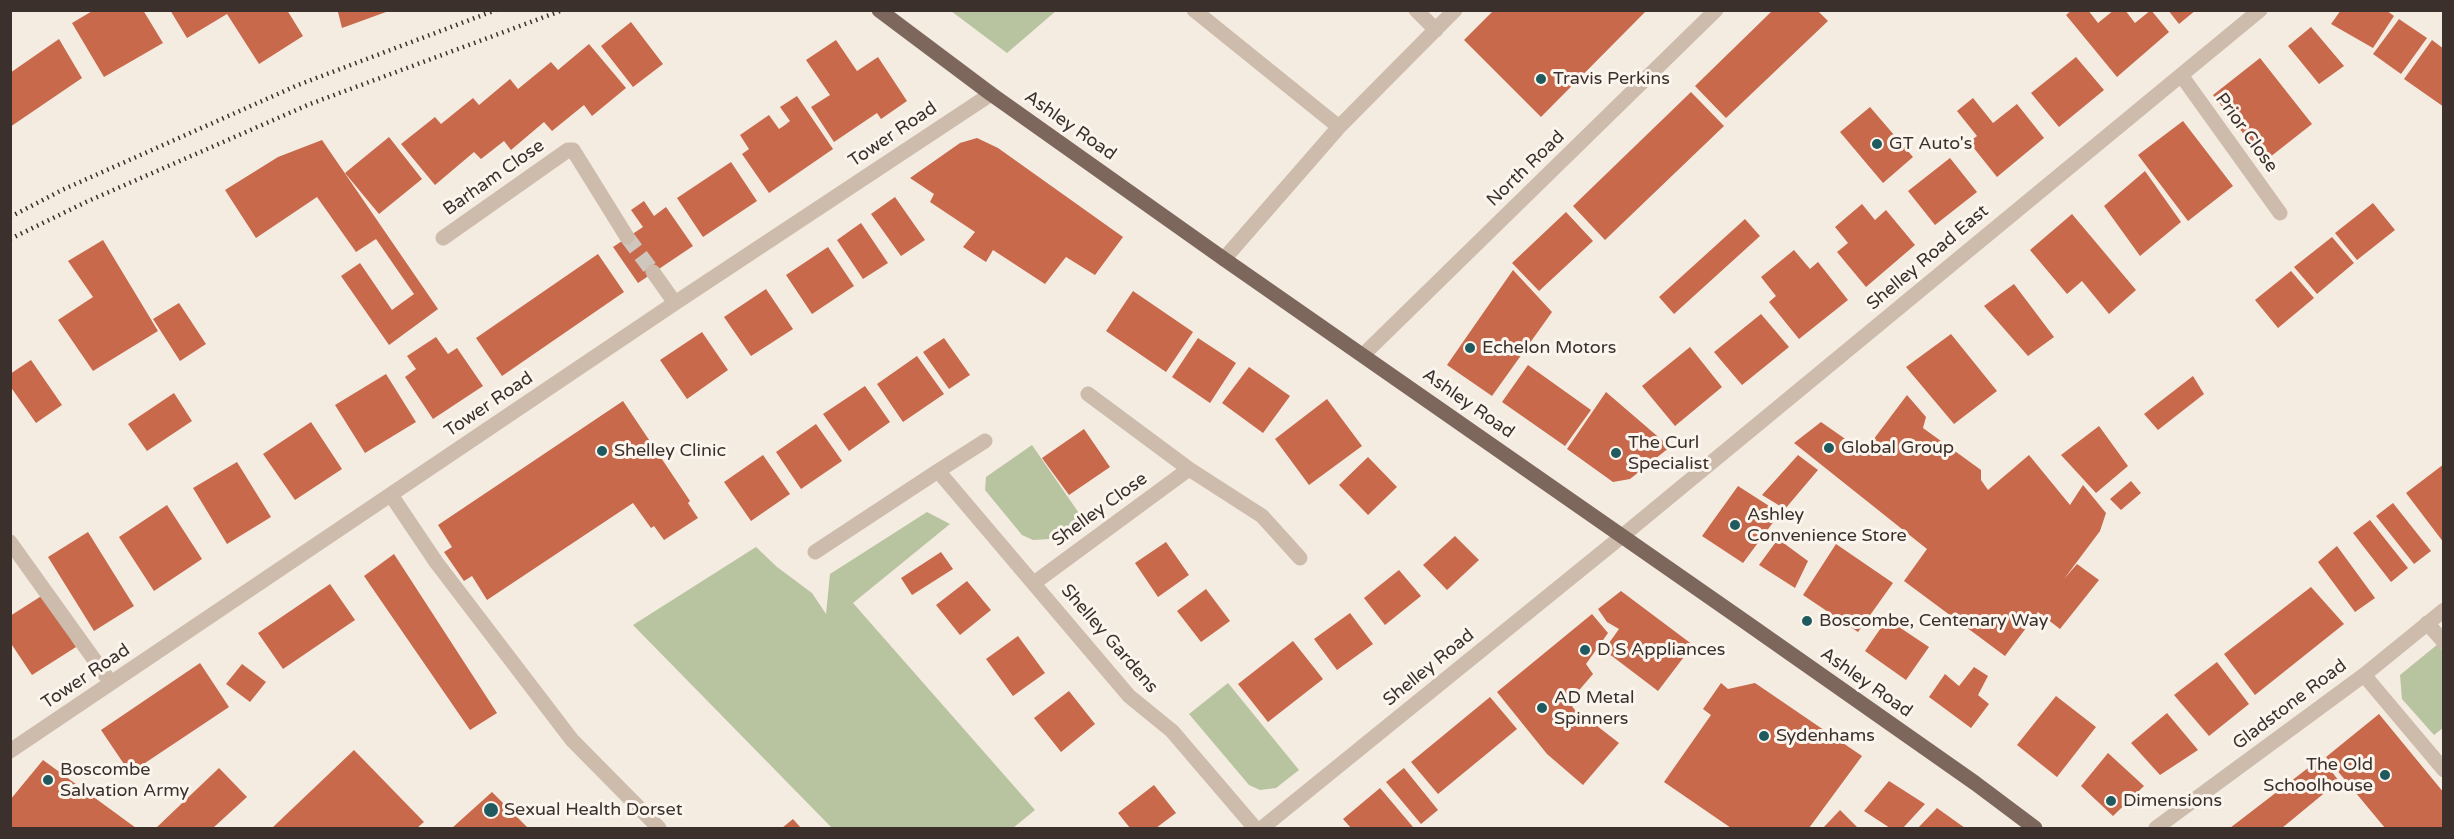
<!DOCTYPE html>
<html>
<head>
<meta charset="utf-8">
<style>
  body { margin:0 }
  #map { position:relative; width:2454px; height:839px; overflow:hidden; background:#f4ebe1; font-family:"Varela Round",sans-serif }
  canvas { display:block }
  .frame { position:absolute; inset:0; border:12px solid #3b302b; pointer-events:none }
</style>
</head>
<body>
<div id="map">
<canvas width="2454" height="839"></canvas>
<div class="frame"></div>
</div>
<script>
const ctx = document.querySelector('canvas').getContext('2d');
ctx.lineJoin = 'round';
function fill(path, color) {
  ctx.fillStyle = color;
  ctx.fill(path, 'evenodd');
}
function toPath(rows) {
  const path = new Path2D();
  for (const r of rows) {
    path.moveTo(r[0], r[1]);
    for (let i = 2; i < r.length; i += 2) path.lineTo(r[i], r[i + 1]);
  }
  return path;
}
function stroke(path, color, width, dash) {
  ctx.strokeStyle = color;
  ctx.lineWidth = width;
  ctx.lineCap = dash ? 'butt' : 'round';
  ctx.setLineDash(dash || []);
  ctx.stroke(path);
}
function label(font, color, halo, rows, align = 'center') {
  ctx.font = font + ' "Varela Round",sans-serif';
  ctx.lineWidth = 6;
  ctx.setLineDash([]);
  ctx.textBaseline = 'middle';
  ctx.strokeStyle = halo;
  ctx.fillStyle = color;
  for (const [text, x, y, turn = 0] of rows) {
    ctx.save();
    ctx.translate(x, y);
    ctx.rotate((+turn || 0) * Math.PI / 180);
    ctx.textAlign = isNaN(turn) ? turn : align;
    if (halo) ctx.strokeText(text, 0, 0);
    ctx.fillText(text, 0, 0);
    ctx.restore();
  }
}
fill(toPath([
  [951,11,1056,11,1007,53],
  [1032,445,1083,519,1049,539,1033,540,1022,535,985,490,986,477],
  [927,512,950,524,853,603,1035,810,1013,828,832,828,633,625,756,547,777,567,812,593,826,614,830,574],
  [2438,644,2443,652,2443,728,2434,735,2402,699,2400,675],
  [1228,683,1299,770,1276,788,1260,790,1249,785,1189,714]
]), '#b8c4a0');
fill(toPath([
  [94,10,143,10,163,43,104,77,72,23],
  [170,10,287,10,303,36,259,64,227,14,187,38],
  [343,10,386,10,386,12,342,28,338,12],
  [1494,10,1647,10,1541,117,1464,40],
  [1773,10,1817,10,1828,21,1726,118,1695,86],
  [2072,10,2088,10,2098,23,2114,10,2125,10,2135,23,2151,10,2169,32,2117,77,2066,15],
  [2168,10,2196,10,2179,24],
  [2341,10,2386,10,2394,16,2373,48,2331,24],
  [2399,19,2427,38,2401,74,2373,54],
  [631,22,663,64,633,87,601,46],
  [2311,27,2344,66,2319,84,2288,46],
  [59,39,82,78,10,127,10,73],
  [836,40,857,71,878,57,907,101,881,119,877,113,834,142,811,107,830,95,806,60],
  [2432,40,2444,49,2444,107,2404,79],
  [589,44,626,88,592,116,584,105,552,131,544,122,511,150,504,141,481,159,474,152,435,185,401,144,435,117,441,124,473,98,479,105,510,79,518,89,551,62,558,70],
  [2076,57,2104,90,2059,127,2031,93],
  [2260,58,2312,124,2265,161,2213,95],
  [1691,92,1724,126,1605,240,1573,206],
  [797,96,833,149,769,193,742,154,749,149,740,135,769,115,779,129,785,125,790,121,780,107],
  [1973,98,1993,123,2017,104,2044,138,1997,177,1969,142,1977,136,1957,111],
  [1870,107,1913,157,1883,183,1840,132],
  [2183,121,2233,186,2188,221,2138,155],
  [389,137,422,179,379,214,345,173],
  [977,138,998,148,1123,237,1095,275,1066,257,1045,284,993,250,986,262,963,247,975,232,930,202,934,194,910,178,960,143],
  [322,140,438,309,389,345,341,276,360,263,392,310,414,294,376,239,356,252,317,197,256,238,225,190,278,157],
  [1950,158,1977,192,1935,225,1908,191],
  [731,162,757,201,703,237,677,198],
  [2145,171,2181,222,2140,256,2104,206],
  [895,197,925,240,901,256,871,214],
  [644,201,654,216,666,207,693,246,638,283,613,247,643,227,631,210],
  [2373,203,2395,230,2357,260,2335,233],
  [1862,204,1875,220,1886,210,1915,245,1866,287,1837,252,1848,243,1835,227],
  [1566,212,1593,241,1539,291,1512,263],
  [2072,214,2136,290,2109,314,2082,281,2067,294,2030,250],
  [1745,219,1760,236,1674,314,1659,297],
  [861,223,888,263,863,279,837,240],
  [2332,237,2354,263,2317,294,2294,267],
  [103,240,158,331,93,371,58,320,93,297,68,261],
  [828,247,854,286,812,314,786,275],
  [1794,250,1810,269,1818,262,1848,300,1799,339,1769,302,1776,296,1761,277],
  [598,254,624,292,502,376,476,338],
  [1513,270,1552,312,1492,396,1447,365],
  [2291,271,2314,298,2278,328,2255,300],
  [2014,284,2054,337,2028,356,1984,306],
  [766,289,793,329,751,356,724,317],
  [1133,291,1193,332,1166,372,1106,331],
  [179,303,206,344,180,361,153,319],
  [1761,314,1789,347,1742,385,1714,352],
  [702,332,728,370,687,399,660,360],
  [1951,334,1997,391,1954,424,1906,367],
  [436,337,448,354,457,348,483,386,433,419,405,377,416,369,407,356],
  [944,338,970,375,949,389,923,352],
  [1198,338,1236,363,1210,403,1172,377],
  [1690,347,1722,387,1675,426,1642,386],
  [917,356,944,394,903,422,877,384],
  [31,360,62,405,36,423,10,386,10,374],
  [1528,365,1591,410,1565,446,1502,402],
  [1249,367,1290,396,1263,433,1222,403],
  [386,374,416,422,365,453,335,405],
  [2193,376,2204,394,2158,430,2144,414],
  [865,386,890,422,849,451,823,414],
  [1606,392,1670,447,1630,479,1613,482,1567,449],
  [174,393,192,421,147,451,128,424],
  [1907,395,1926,417,1923,428,1981,470,1981,480,1988,490,2029,455,2070,505,2083,485,2106,513,2100,531,2064,579,2077,564,2099,580,2060,629,2038,612,2005,656,1904,581,1927,549,1794,443,1821,422,1864,452],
  [1327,399,1362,446,1309,485,1275,439],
  [623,401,690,501,688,503,698,518,664,540,654,526,651,528,633,503,487,600,472,576,464,581,444,552,452,547,438,525],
  [311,422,342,469,295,500,263,454],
  [816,424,842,461,801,489,776,452],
  [2099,426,2128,466,2096,493,2061,455],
  [1084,429,1110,467,1069,495,1042,458],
  [763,455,790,494,751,521,724,482],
  [1798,455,1818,470,1785,509,1762,495],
  [1368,457,1397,487,1368,515,1339,485],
  [237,462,271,517,227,544,193,488],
  [2444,464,2444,543,2406,493],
  [2131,481,2141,493,2121,510,2110,499],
  [1738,486,1780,513,1743,563,1702,536],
  [2393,503,2431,551,2414,564,2376,516],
  [167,505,202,559,154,591,119,537],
  [2370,520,2408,568,2391,582,2353,533],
  [88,532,134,606,94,631,48,557],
  [1455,536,1479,560,1447,590,1423,565],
  [1778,539,1808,561,1795,588,1759,565],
  [1166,542,1189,575,1158,597,1135,563],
  [1836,544,1893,583,1858,632,1803,595],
  [2337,546,2375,598,2355,612,2318,562],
  [941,552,953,569,912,595,901,578],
  [394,554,497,713,470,730,364,576],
  [1399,570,1421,596,1385,625,1364,598],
  [967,581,991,610,960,635,936,605],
  [330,584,355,620,283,669,258,633],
  [2311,587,2344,624,2255,695,2224,654],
  [1206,589,1230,621,1201,642,1177,611],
  [1621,591,1693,645,1658,691,1604,650,1619,629,1607,622,1598,609],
  [43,595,76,647,32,675,10,642,10,616],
  [1350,613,1373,644,1337,670,1314,639],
  [1592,614,1608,633,1586,664,1593,674,1569,702,1580,717,1583,715,1619,743,1583,785,1547,754,1497,692],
  [1887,619,1929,647,1906,680,1865,651],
  [1018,636,1045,673,1013,696,986,659],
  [1293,641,1323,679,1268,722,1238,684],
  [2217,662,2249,704,2209,736,2174,695],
  [200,663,229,707,130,773,101,730],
  [242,664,266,682,250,702,226,684],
  [1974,667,1988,676,1978,695,1989,704,1971,728,1929,697,1945,674,1959,686],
  [1721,683,1728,689,1755,683,1862,756,1809,828,1731,828,1664,782,1711,715,1703,709],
  [1069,691,1095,724,1061,752,1034,718],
  [2056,696,2096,727,2057,777,2017,745],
  [1490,697,1517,729,1438,794,1411,762],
  [2167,713,2198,750,2160,775,2131,743],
  [2379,714,2444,793,2444,828,2385,828,2326,757],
  [354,750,424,822,417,828,272,828],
  [2108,753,2144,786,2113,816,2081,786],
  [2321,758,2339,781,2282,828,2230,828],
  [43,760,136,828,10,828,10,800],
  [219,768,247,797,213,828,156,828],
  [1404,768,1438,810,1421,824,1386,782],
  [1889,781,1925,804,1903,828,1890,828,1864,811],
  [1154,785,1176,813,1156,828,1130,828,1118,813],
  [1380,788,1413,827,1351,828,1343,819],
  [492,792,528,828,452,828],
  [1937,808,1965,828,1918,828],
  [1840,810,1858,828,1823,828],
  [793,819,801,828,782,828]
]), '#c8694b');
stroke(toPath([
  [627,237,653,272]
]), '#cfc6bd', 15, [15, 8]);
stroke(toPath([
  [1194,10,1339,127],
  [1416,10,1436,30],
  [2181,75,2280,213],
  [443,238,568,150,573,150,627,237],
  [1224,259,1339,127,1455,10],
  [653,272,675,303],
  [1363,355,1716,10],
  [1088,394,1189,469],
  [938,471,985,441],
  [391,495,436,562,572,740,659,828],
  [10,542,111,683],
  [815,552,938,471,1129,696,1172,731,1255,828],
  [1034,583,1189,469,1262,516,1300,558],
  [2427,623,2444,642],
  [2364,675,2444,770],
  [10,751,675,303,991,94],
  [1262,828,1621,537,2260,10],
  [2156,828,2364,675,2444,610]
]), '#cdbbac', 15);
stroke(toPath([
  [879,10,991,94,1224,259,1744,621,1975,783,2035,828]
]), '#7d675c', 15);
stroke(toPath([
  [10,217,62,190,298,85,496,10],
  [10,239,86,202,310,104,563,10]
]), '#3b302b', 4.5, [1.5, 4.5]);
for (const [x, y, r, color] of [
  [1541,79,6,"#1f5a5e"],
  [1877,144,6,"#1f5a5e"],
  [1470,348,6,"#1f5a5e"],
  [1829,448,6,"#1f5a5e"],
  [602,451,6,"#1f5a5e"],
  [1616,453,6,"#1f5a5e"],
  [1735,525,6,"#1f5a5e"],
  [1807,621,6,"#1f5a5e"],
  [1585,650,6,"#1f5a5e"],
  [1542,708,6,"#1f5a5e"],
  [1764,736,6,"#1f5a5e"],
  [2385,775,6,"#1f5a5e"],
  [48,780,6,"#1f5a5e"],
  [2111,801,6,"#1f5a5e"],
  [491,810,8,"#1f5a5e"]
]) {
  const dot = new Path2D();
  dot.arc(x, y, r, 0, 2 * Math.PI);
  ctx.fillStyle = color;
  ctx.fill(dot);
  stroke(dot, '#fbf5ee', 2);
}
label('18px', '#3b302b', '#fbf5ee', [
  ["Travis Perkins",1553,79],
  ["GT Auto's",1889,144],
  ["Echelon Motors",1482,348],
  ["The Curl",1628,443],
  ["Specialist",1628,464],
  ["Global Group",1841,448],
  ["Shelley Clinic",614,451],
  ["Ashley",1747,515],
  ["Convenience Store",1747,536],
  ["Boscombe, Centenary Way",1819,621],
  ["D S Appliances",1597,650],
  ["AD Metal",1554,698],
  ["Spinners",1554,719],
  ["Sydenhams",1776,736],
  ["The Old",2373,765,"right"],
  ["Schoolhouse",2373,786,"right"],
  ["Boscombe",60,770],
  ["Salvation Army",60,791],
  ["Dimensions",2123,801],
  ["Sexual Health Dorset",504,810]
], 'left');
label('18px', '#3b302b', '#fbf5ee', [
  ["Ashley Road",1070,126,35],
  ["Prior Close",2246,133,54],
  ["Tower Road",893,135,-34],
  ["North Road",1526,169,-44],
  ["Barham Close",494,178,-35],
  ["Shelley Road East",1928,258,-40],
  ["Ashley Road",1468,404,35],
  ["Tower Road",489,405,-34],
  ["Shelley Close",1100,510,-36],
  ["Shelley Gardens",1109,639,49],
  ["Shelley Road",1429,668,-39],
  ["Tower Road",86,677,-34],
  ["Ashley Road",1866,683,35],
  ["Gladstone Road",2290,705,-37]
]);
</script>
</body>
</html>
